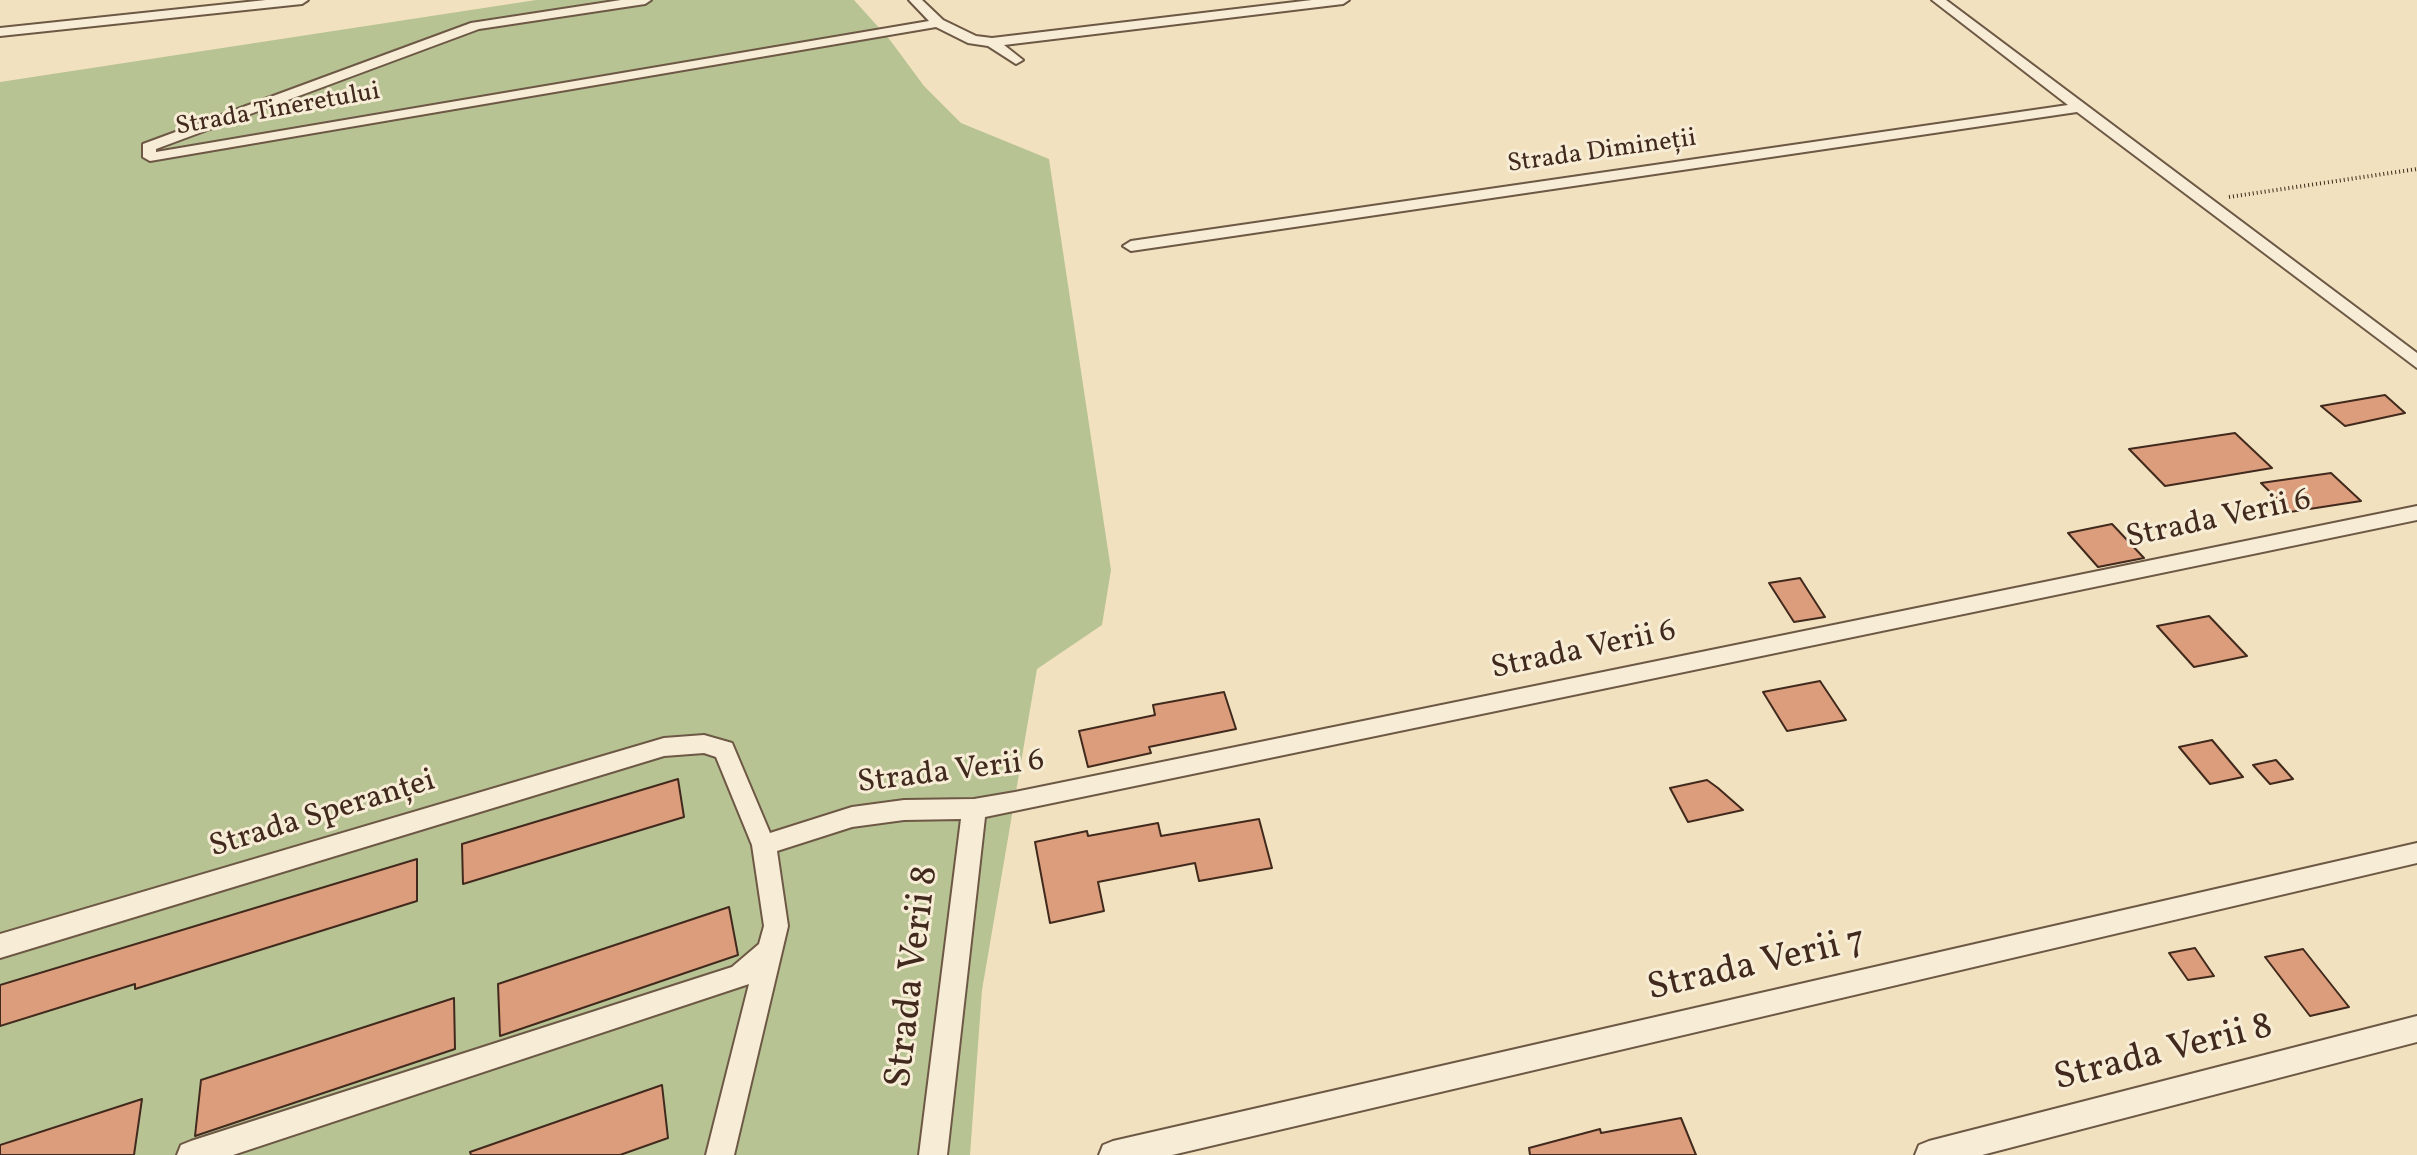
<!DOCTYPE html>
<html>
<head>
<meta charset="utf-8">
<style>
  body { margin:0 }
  canvas { display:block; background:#f2e1be }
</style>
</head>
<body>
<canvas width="2417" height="1155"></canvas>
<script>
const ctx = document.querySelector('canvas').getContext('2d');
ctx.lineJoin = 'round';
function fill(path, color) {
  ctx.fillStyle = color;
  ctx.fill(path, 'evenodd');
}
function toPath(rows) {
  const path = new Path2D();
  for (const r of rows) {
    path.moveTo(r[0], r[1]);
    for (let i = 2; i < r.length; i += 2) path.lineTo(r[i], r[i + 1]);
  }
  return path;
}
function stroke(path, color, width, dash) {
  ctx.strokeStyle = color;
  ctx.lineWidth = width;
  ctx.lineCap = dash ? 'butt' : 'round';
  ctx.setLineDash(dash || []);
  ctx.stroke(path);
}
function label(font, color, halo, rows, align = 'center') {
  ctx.font = font + ' Vollkorn,serif';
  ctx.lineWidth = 6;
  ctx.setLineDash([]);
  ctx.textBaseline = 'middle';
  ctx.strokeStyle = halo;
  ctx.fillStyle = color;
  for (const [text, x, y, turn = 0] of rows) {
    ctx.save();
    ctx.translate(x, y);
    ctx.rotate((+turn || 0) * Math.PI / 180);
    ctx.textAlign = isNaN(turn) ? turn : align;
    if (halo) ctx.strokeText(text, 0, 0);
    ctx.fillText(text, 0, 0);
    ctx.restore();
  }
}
fill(toPath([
  [536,0,854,0,890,40,924,86,961,123,1049,159,1111,570,1102,625,1037,669,982,990,970,1155,0,1155,0,82]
]), '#b8c394');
const building = toPath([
  [2385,395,2405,413,2345,426,2321,406,2385,395],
  [2235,433,2272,468,2165,486,2129,449,2235,433],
  [2331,473,2361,501,2290,512,2261,483,2331,473],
  [2112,524,2144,558,2098,567,2068,533,2112,524],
  [1800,578,1825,617,1794,622,1769,583,1800,578],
  [2209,616,2247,656,2194,667,2157,626,2209,616],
  [1820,681,1846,720,1787,731,1763,692,1820,681],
  [1224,692,1236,729,1149,747,1151,753,1088,767,1079,731,1155,715,1153,705,1224,692],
  [2212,740,2243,777,2210,784,2179,747,2212,740],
  [2276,760,2293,779,2270,784,2253,765,2276,760],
  [678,779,684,817,463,884,462,844,678,779],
  [1707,780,1718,788,1743,810,1688,822,1670,788,1707,780],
  [1259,819,1272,868,1199,881,1195,863,1098,882,1104,911,1050,923,1035,842,1087,831,1088,836,1158,823,1161,836,1259,819],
  [417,859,417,901,135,989,135,984,0,1026,0,985,417,859],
  [729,907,738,955,500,1036,498,984,729,907],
  [2195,948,2214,976,2188,980,2169,953,2195,948],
  [2303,949,2349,1007,2310,1016,2265,957,2303,949],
  [454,998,455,1049,195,1136,201,1080,454,998],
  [662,1085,668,1138,620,1155,471,1155,470,1152,662,1085],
  [142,1099,134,1155,0,1155,0,1145,142,1099],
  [1681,1118,1696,1155,1530,1155,1529,1148,1600,1129,1601,1133,1681,1118]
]);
fill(building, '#db9d7b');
stroke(building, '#412a1d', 2);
const minor = toPath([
  [266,0,308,0,302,4,0,36,0,28,266,0],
  [621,0,651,0,645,4,479,29,156,149,156,152,929,21,909,0,922,0,943,20,976,36,992,38,1312,0,1349,0,1343,4,1004,45,1023,60,1016,64,988,46,968,43,936,27,150,161,143,157,143,144,471,23,621,0],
  [1932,0,1946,0,2417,353,2417,368,2077,112,1131,251,1123,246,1131,241,2068,105,1932,0],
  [2417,506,2417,520,985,817,947,1155,919,1155,961,819,904,820,852,827,777,851,788,926,734,1155,706,1155,749,984,233,1155,177,1155,181,1145,191,1141,732,967,759,944,764,926,752,845,716,757,704,753,664,756,0,958,0,934,664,738,704,735,732,743,770,833,852,807,904,800,974,799,1015,792,2417,506],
  [2417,843,2417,863,1172,1155,1099,1155,1103,1145,1113,1141,2417,843],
  [2417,1016,2417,1042,1982,1155,1915,1155,1919,1145,1929,1141,2417,1016]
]);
stroke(minor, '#6d5845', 4);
stroke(toPath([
  [2229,197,2417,169]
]), '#412a1d', 4, [1, 3]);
fill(minor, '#f7ecd5');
label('26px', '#412a1d', '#f7ecd5', [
  ["Strada Tineretului",278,111,-10],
  ["Strada Dimineții",1602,153,-8]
]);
label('32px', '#412a1d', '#f7ecd5', [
  ["Strada Verii 6",2219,521,-12],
  ["Strada Verii 6",1584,652,-12],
  ["Strada Verii 6",951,774,-7],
  ["Strada Speranței",323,816,-17]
]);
label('38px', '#412a1d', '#f7ecd5', [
  ["Strada Verii 7",1757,967,-13],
  ["Strada Verii 8",915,977,-83],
  ["Strada Verii 8",2164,1055,-14]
]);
</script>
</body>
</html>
